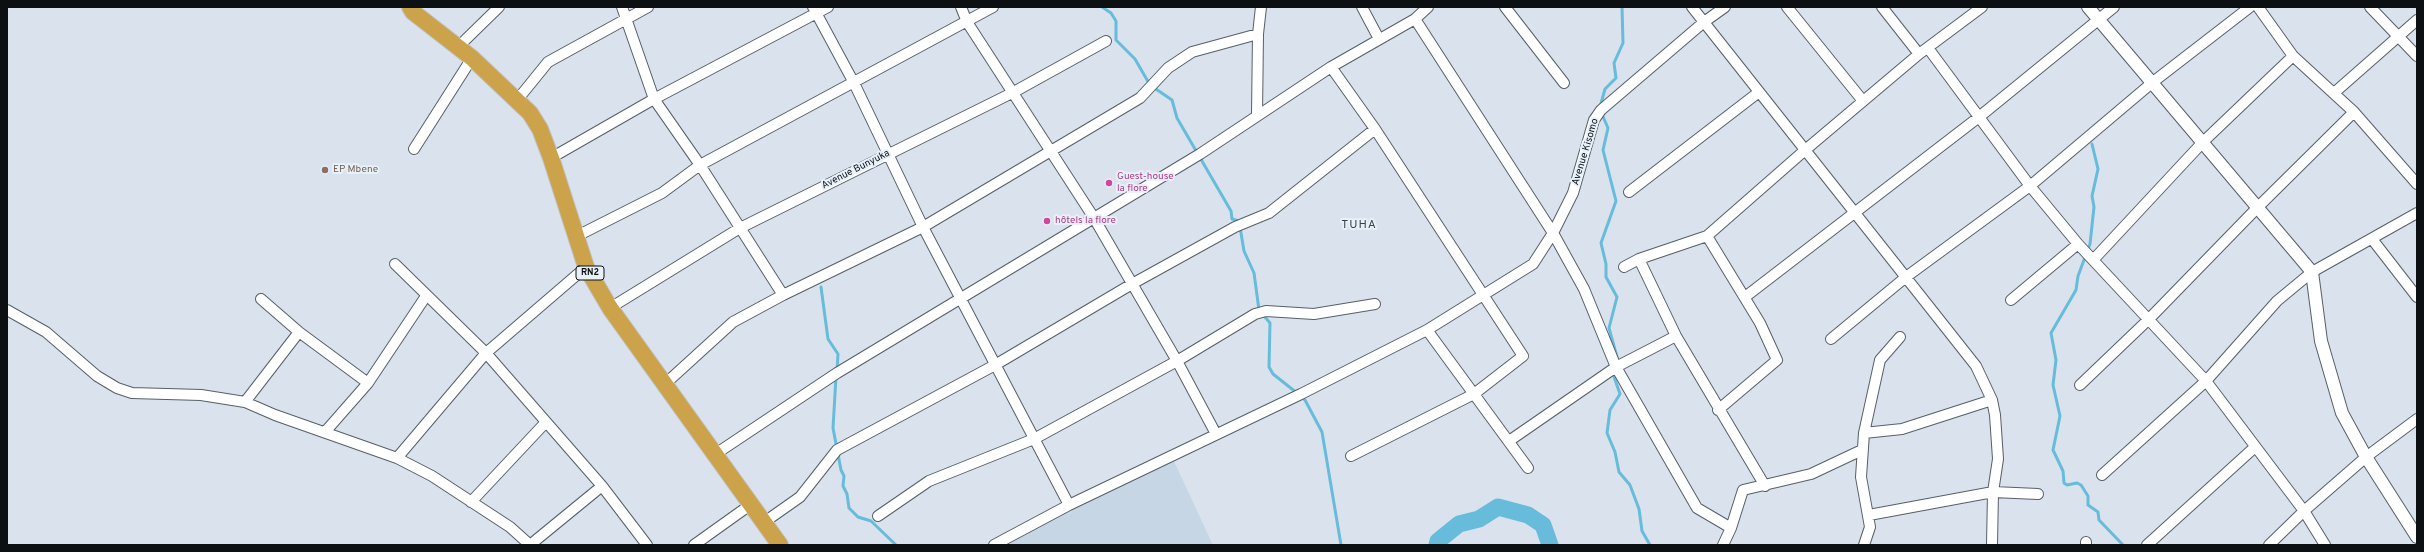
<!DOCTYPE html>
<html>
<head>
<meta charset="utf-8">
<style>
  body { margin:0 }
  #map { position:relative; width:2424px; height:552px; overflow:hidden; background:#dae3ed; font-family:Overpass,sans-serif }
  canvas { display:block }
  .frame { position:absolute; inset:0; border:8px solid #0d1013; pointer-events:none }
</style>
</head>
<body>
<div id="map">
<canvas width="2424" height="552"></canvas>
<div class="frame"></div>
</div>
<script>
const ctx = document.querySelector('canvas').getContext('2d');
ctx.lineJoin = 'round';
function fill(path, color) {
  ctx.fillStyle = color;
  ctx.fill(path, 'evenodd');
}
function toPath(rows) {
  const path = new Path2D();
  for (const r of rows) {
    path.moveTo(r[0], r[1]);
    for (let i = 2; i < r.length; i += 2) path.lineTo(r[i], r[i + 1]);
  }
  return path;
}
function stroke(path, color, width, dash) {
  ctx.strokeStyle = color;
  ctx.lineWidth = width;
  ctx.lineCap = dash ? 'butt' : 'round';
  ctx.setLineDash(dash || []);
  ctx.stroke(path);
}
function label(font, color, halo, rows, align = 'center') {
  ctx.font = font + ' Overpass,sans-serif';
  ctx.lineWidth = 4;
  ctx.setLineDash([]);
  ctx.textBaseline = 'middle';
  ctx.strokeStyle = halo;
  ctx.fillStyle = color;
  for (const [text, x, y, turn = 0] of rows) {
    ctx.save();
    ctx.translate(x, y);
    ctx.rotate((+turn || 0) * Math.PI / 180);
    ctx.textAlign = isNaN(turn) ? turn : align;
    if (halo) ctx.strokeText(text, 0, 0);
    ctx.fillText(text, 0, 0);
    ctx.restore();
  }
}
fill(toPath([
  [1172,457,1213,545,1003,545,1070,507]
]), '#c7d6e5');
stroke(toPath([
  [1102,7,1111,13,1116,21,1116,40,1135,59,1150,85,1172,100,1177,118,1231,211,1232,219,1239,221,1244,251,1254,273,1259,310,1270,323,1269,367,1273,374,1297,393],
  [1600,107,1605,89,1616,78,1614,63,1623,43,1622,7],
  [1601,112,1608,128,1603,150,1616,201,1601,243,1606,264,1606,277,1617,297,1609,328,1617,357],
  [2092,144,2098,169,2092,196,2094,207,2090,244,2078,276,2076,290,2051,333,2056,360,2053,385,2060,416,2053,450,2063,471,2064,483,2067,485,2077,483,2081,485,2088,496,2088,505,2098,512,2099,520,2123,545],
  [821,287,828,339,838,354,837,371],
  [1612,371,1620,394,1610,410,1607,433,1615,452,1619,472,1630,485,1639,509,1642,531,1650,545],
  [836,377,833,428,841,470,844,476,843,486,847,494,849,508,858,517,871,521,896,545],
  [1301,397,1305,400,1322,432,1341,545]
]), '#66bcda', 3);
stroke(toPath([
  [1437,545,1438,541,1459,524,1479,519,1498,507,1528,515,1543,525,1550,545]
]), '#66bcda', 17);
const minor = toPath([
  [622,7,654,99,700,165,783,295],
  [813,7,854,83,923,227,1069,505],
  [961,7,967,22,1094,218,1177,361,1216,434],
  [1362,7,1379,39],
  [1505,7,1564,83],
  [1692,7,1976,366,1992,400,1995,415,1998,459,1993,492,1992,545],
  [1787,7,1863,101],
  [1882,7,1919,54],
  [2258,7,2293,56,2354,112,2417,184],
  [2370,7,2417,56],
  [1415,19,1553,233,1584,289,1616,367,1697,508,1731,528],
  [457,48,499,7],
  [1928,48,2030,186,2078,244,2206,381,2304,511,2325,545],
  [1331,67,1375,129,1523,356,1474,394,1351,456],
  [2334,93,2417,20],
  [518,99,548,62,648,7],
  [1257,114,1258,34,1261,7],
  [414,149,472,58],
  [551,158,654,99,828,7],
  [1629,192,1759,92],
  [1707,236,1760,323,1777,360,1718,410],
  [575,237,662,193,700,165,993,7],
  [2372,239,2417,297],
  [1639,259,1676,336,1765,486],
  [2094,259,2203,142,2293,56],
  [395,264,486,353,602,486,647,545],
  [1624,267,1639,259,1707,236,1804,151,1919,54,1982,7],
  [1745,297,1979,117,2114,7],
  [261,299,299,332,368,383],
  [2011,300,2078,244],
  [610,308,740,228,1012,93,1106,41],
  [7,310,46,332,97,376,117,388,132,393,201,395,245,402,275,415,397,458,486,353,586,267],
  [1427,330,1528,468],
  [1831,339,1906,277,2030,186,2153,82,2250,7],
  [665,384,733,322,783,295,923,227,1140,98,1168,68,1192,52,1258,34],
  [2080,385,2149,319,2258,207,2354,112],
  [245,402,299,332],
  [325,432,368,383,426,296],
  [1864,433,1902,429,1992,400],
  [1509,441,1616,367,1676,336],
  [714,455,837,373,1200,154,1331,67,1415,19,1428,7],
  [397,458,432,476,510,527,530,545],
  [2102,475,2206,381,2277,301,2312,272,2417,213],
  [471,502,546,422],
  [1869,515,1993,492,2038,494],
  [878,516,929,481,1034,439,1177,361,1255,314,1266,311,1314,314,1375,304],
  [763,523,800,497,837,450,995,365,1132,284,1235,227,1269,213,1375,129],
  [530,545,602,486],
  [694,545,750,505],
  [994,545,1069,505,1301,394,1427,330,1533,264,1553,233,1573,193,1594,120,1601,110,1704,22,1725,7],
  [1723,545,1731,528,1743,490,1811,474,1862,450],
  [1864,545,1870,527,1861,477,1864,433,1880,360,1900,337],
  [2086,545,2086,542],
  [2147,545,2255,447],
  [2269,545,2304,511,2366,457,2417,419]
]);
const tertiary = toPath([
  [2088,7,2312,272,2321,341,2342,413,2366,457,2417,537]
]);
const trunk = toPath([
  [410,7,413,12,472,58,530,113,540,129,551,158,586,267,610,308,780,545]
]);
stroke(minor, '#575f67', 12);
stroke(tertiary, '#575f67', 14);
stroke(trunk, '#c0c1c2', 18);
stroke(minor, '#fff', 10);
stroke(tertiary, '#fff', 12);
stroke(trunk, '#cca34a', 16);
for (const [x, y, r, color] of [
  [325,170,4,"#8d6e63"],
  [1109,183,4,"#d1479c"],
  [1047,221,4,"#d1479c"]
]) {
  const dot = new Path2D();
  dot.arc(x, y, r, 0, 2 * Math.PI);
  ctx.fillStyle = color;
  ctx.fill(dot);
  stroke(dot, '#e7f1fa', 1.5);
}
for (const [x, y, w] of [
  [590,273,28]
]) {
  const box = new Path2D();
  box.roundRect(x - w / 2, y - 7, w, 14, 3);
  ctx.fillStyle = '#e7f1fa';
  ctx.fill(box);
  stroke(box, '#0d1013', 1);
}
label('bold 9px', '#0d1013', null, [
  ["RN2",590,273]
]);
label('10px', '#0d1013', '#e7f1fa', [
  ["Avenue Kisomo",1586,152,-73],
  ["Avenue Bunyuka",856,170,-27]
]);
label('10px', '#785e54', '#e7f1fa', [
  ["EP Mbene",333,170]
], 'left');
label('10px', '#b23c85', '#e7f1fa', [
  ["Guest-house",1117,177],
  ["la flore",1117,189],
  ["hôtels la flore",1055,221]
], 'left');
ctx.letterSpacing = '1px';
label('12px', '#3a4249', '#e7f1fa', [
  ["TUHA",1359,226]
]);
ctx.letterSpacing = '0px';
</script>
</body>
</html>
